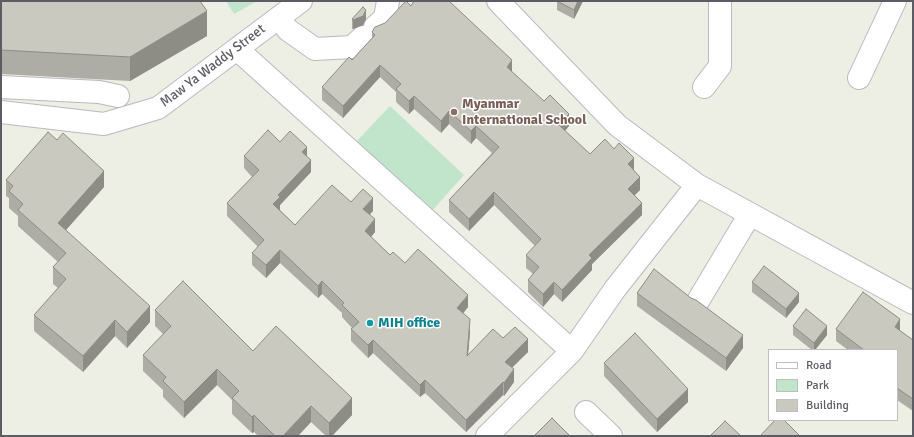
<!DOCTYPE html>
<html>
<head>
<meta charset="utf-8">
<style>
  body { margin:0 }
  #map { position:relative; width:914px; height:437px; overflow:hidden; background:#edeee4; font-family:Signika,sans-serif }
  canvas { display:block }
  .frame { position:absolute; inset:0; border:2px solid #5c5d64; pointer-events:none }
  .legend { position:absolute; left:768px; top:349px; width:130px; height:72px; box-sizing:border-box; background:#fff; border:1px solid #bebec1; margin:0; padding:5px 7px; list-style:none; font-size:12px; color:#5c5d64 }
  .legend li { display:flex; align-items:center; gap:8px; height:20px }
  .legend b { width:20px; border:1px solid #bebec1 }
</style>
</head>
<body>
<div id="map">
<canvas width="914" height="437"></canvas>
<div class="frame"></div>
<ul class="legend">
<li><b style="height:5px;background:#fff"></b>Road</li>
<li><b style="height:11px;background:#c1e5cb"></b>Park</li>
<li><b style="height:11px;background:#c9c9c0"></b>Building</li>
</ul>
</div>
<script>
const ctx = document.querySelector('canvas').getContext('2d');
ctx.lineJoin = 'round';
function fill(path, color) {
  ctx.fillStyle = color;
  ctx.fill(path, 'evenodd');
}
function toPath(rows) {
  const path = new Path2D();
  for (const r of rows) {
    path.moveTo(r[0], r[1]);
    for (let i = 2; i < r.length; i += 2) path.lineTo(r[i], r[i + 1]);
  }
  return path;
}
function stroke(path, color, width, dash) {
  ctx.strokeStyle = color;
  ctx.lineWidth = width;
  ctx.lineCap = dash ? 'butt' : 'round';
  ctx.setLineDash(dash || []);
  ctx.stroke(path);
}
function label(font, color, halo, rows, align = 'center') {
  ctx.font = font + ' Signika,sans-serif';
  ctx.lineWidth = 3;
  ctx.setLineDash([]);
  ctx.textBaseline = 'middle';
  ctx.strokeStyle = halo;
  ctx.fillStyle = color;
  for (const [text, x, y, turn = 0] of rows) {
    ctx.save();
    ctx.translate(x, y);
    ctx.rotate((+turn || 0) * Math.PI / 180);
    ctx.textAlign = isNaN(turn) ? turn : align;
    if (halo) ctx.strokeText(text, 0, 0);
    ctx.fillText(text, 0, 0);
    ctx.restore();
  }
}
fill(toPath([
  [226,1,257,1,234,14],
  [390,106,464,175,430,213,355,143]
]), '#c1e5cb');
const minor = toPath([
  [498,1,617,125,697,185,913,303],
  [279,18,288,30,315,49,352,47,363,37],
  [375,27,385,18,388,1],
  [237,49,572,351],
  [859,78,895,1],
  [1,87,99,92,118,96],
  [704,87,720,66,720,1],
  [1,112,104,124,158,108,301,1],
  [698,301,750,214],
  [586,412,611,436],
  [487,436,572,351,615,289,697,185]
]);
stroke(minor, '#b9bac0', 24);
stroke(minor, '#fff', 22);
fill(toPath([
  [1,1,207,36,130,81,1,74],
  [557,1,583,1,574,19,557,10],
  [411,6,512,72,569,126,565,131,590,154,634,170,640,190,635,195,642,215,592,264,592,270,562,302,554,294,543,307,528,292,528,280,533,274,526,268,526,255,535,246,494,205,469,231,449,212,449,200,492,153,476,138,471,144,449,124,441,133,414,109,409,114,396,102,396,92,380,77,343,118,322,100,322,87,352,60,372,38,372,32],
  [352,19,366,19,363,25,353,29,352,29],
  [280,142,307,157,311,172,280,205,280,210,295,225,351,202,373,211,370,214,375,232,371,237,390,255,405,263,468,307,463,314,470,332,468,355,503,338,528,352,512,368,514,382,504,396,503,395,466,432,425,393,420,397,373,353,368,358,351,341,351,329,352,328,342,317,342,313,322,294,318,298,280,263,266,278,252,265,252,253,258,247,227,216,227,203,252,177,244,168,244,156],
  [6,180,104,187,66,230,150,322,127,348,115,336,83,372,34,331,34,315,58,288,53,284,53,267,58,262,18,226,18,216,9,208,9,198,6,196],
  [752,282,799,302,786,318,752,292],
  [637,293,743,348,726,371,637,306],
  [155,310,253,351,352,415,332,436,326,436,311,422,298,436,258,436,254,432,252,433,232,414,232,400,217,385,184,418,163,397,163,390,143,371,143,355,163,334,155,326],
  [793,326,827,335,815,350,812,350,793,335],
  [836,329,900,331,913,340,913,411,897,400,897,350,848,350,836,341],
  [604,363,688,402,657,432,604,376]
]), '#adada5');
fill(toPath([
  [578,1,583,1,574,19,574,10],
  [366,10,366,19,363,25,353,29,353,20],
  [207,11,207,36,130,81,130,57],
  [512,60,512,73,507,67],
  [380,65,380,77,343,118,343,106],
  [414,96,414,109,409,114,409,101],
  [449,111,449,124,441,133,441,121],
  [569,114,569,126,559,138,559,125],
  [476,126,476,138,471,144,471,131],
  [307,147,307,160,302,152],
  [634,158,634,171,628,164],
  [311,160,311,172,280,205,280,210,273,217,273,204,278,195],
  [104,171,104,187,58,239,58,223],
  [640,177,640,190,628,201,628,189],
  [494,192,494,205,469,231,469,219],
  [373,198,373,211,363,221,363,209],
  [642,203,642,215,592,264,592,270,562,302,562,290,589,255],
  [375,219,375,232,365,244,365,231],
  [280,250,280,263,266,278,266,265],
  [322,281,322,294,318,298,318,286],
  [554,282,554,294,543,307,543,294],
  [799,293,799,302,786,318,786,309],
  [468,295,468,307,457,320,457,308],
  [150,306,150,322,127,348,127,332],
  [470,319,470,332,467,368,467,356],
  [900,319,900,331,895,327],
  [115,320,115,336,83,372,83,356],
  [827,326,827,335,815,350,814,350,814,343],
  [743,335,743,348,726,371,726,358],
  [528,339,528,352,505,374,505,362],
  [373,340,373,353,368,358,368,345],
  [217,369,217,385,184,418,184,402],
  [514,369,514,382,504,396,504,383],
  [425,380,425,393,420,397,420,385],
  [503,382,503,395,466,432,466,420],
  [688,389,688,402,657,432,657,419],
  [352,398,352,415,332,436,329,436,329,423],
  [311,406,311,422,298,436,283,436],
  [254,415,254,432,252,433,252,417]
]), '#8d8d86');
const building = toPath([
  [1,1,200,1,207,11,130,57,1,50,1,1],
  [406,1,411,6,414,1,449,1,512,60,507,67,544,101,550,95,569,114,559,125,590,154,605,139,614,149,619,143,634,158,628,164,640,177,628,189,642,203,589,255,592,258,562,290,554,282,543,294,528,280,539,267,526,255,541,239,494,192,469,219,449,200,499,147,476,126,471,131,449,111,441,121,414,96,409,101,396,89,401,84,380,65,343,106,322,87,349,57,352,60,375,35,372,32,375,27,385,23,406,1],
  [557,1,578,1,574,10,557,1],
  [363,7,366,10,363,16,353,20,352,19,363,7],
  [268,130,280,142,290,131,307,147,302,152,311,160,278,195,280,197,273,204,295,225,332,185,351,202,363,189,373,198,363,209,375,219,365,231,390,255,393,252,405,263,418,249,468,295,457,308,470,319,467,356,493,329,503,338,515,327,528,339,505,362,514,369,504,383,503,382,466,420,425,380,420,385,373,340,368,345,351,329,359,322,342,305,344,303,322,281,318,286,280,250,266,265,252,253,264,240,227,203,259,170,244,156,268,130],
  [48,132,57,140,63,133,104,171,58,223,150,306,127,332,115,320,83,356,34,315,66,279,53,267,66,253,18,210,23,204,9,191,13,186,6,180,48,132],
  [764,266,799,293,786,309,752,282,764,266],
  [654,269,691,298,696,300,743,335,726,358,637,293,654,269],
  [183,281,253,351,276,326,352,398,329,423,311,406,283,436,275,436,254,415,252,417,232,398,239,391,217,369,184,402,163,381,166,377,143,355,171,326,155,310,183,281],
  [863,292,900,319,895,327,913,340,913,399,897,388,897,350,864,350,836,329,863,292],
  [806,309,827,326,814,343,793,326,806,309],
  [635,333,688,389,657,419,604,363,635,333],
  [552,418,570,436,534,436,552,418],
  [775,420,784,420,800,436,760,436,775,420],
  [725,421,741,436,710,436,725,421]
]);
fill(building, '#c9c9c0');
stroke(building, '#8d8d86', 1);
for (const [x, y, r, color] of [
  [454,112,4,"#8d6e63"],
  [370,323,4,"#0f9aa8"]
]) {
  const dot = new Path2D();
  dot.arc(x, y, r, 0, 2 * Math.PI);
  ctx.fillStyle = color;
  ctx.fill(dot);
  stroke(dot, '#fff', 1.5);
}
label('14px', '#5c5d64', '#fff', [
  ["Maw Ya Waddy Street",213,66,-37]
]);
label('bold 14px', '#785e54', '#fff', [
  ["Myanmar",462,104],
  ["International School",462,120]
], 'left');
label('bold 14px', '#0d838f', '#fff', [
  ["MIH office",378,323]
], 'left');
</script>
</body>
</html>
